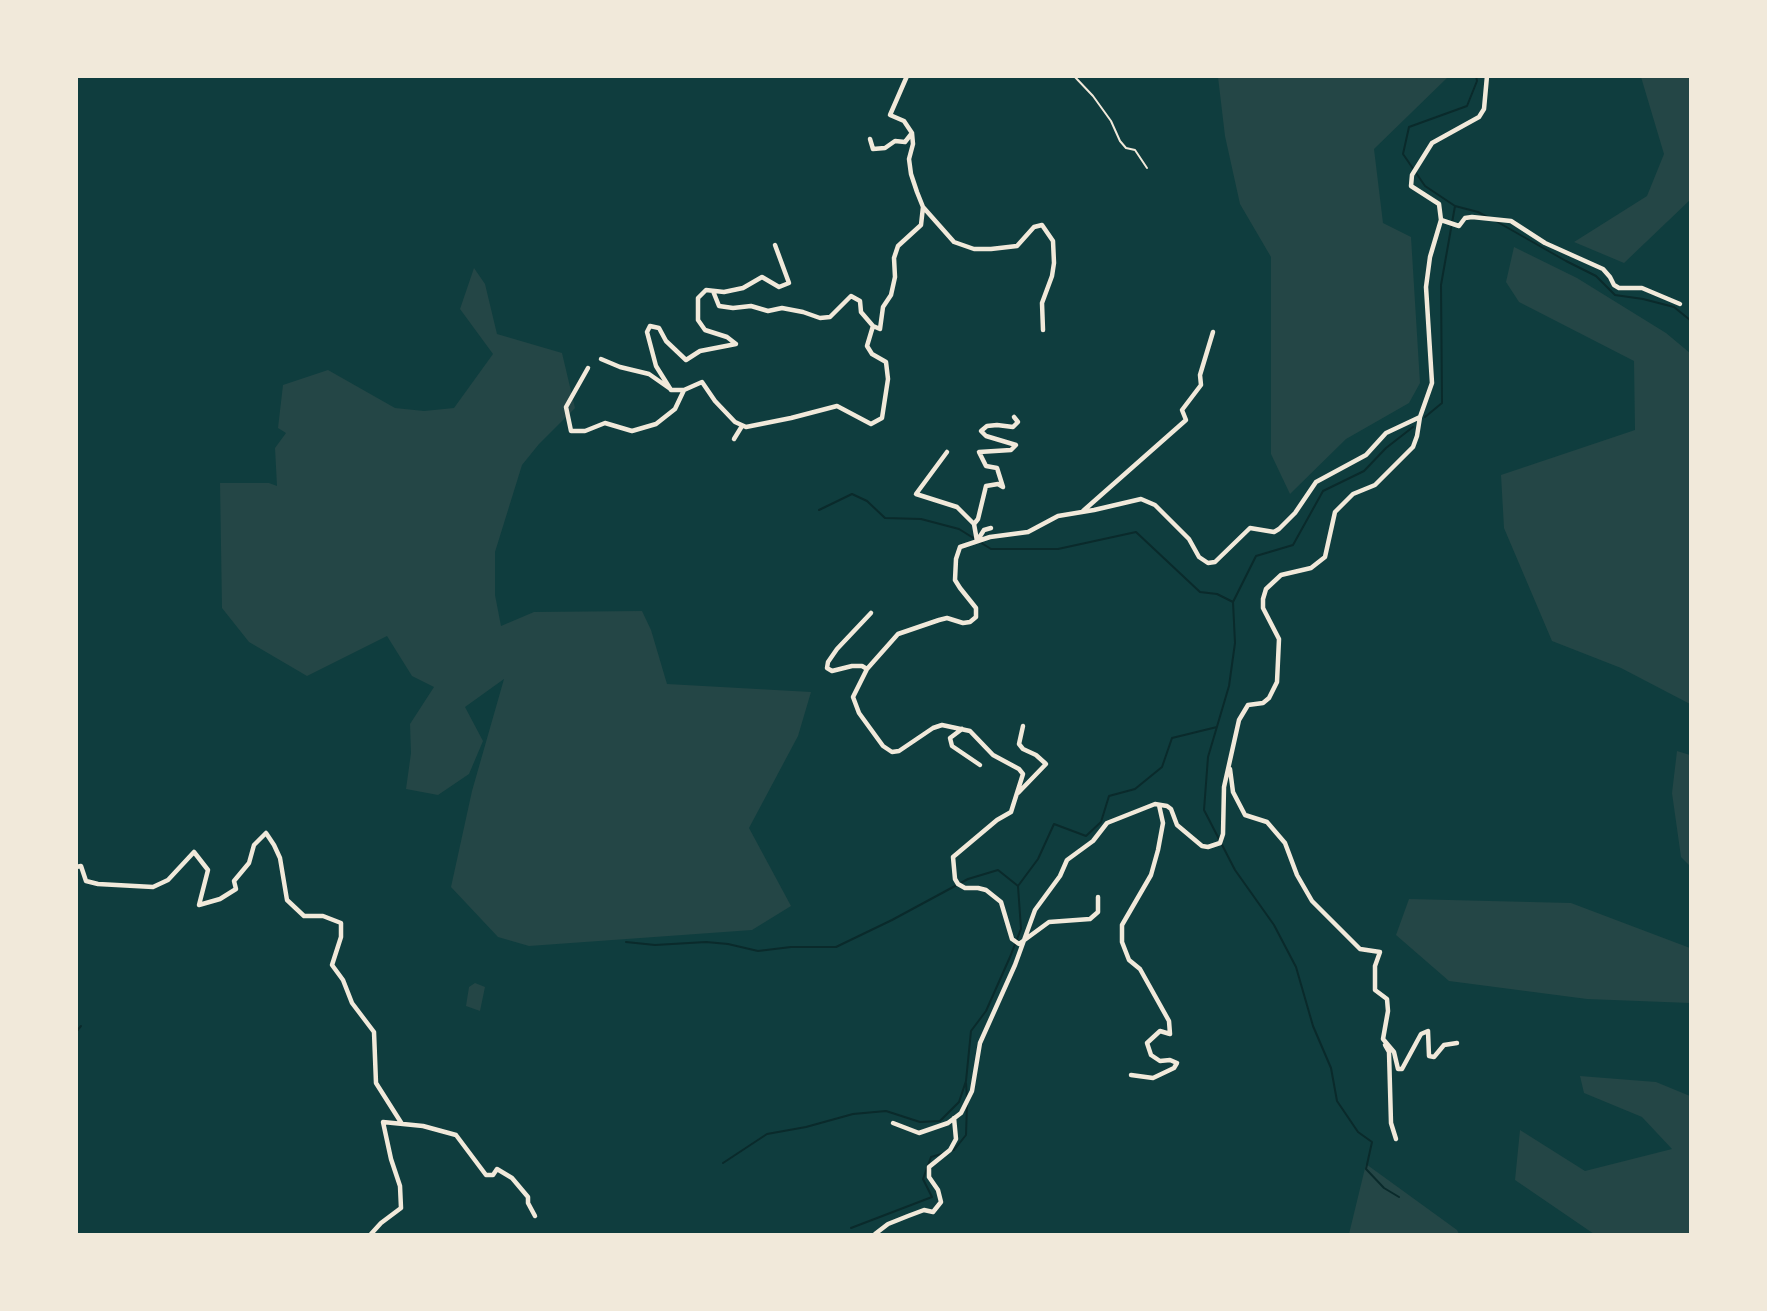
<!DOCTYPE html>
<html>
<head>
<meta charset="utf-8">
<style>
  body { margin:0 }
  #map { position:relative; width:1767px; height:1311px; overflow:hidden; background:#0f3d3e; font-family:Lato,sans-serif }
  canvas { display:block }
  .frame { position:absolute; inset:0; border:78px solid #f1e9da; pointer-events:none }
</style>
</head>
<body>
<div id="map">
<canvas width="1767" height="1311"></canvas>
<div class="frame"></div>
</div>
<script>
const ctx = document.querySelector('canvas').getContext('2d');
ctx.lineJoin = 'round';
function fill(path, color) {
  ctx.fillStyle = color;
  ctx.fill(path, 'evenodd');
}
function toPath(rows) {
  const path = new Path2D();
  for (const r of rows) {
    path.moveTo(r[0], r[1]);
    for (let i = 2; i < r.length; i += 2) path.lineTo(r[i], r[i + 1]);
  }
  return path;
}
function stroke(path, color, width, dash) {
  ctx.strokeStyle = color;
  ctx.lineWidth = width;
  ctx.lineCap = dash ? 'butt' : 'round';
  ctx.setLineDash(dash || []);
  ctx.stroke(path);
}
fill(toPath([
  [1297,76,1448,77,1374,149,1383,223,1411,237,1420,383,1409,403,1346,439,1290,494,1271,454,1271,257,1240,204,1225,136,1218,77],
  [1641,77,1690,77,1690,200,1624,263,1574,242,1647,196,1664,154],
  [1514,247,1577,278,1666,333,1690,353,1690,704,1621,668,1552,641,1504,528,1501,475,1635,430,1634,361,1519,302,1506,282],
  [474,268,485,284,497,334,562,353,575,408,539,444,522,465,495,552,495,595,501,626,534,612,642,611,651,630,667,684,811,692,798,736,749,828,791,906,752,930,529,946,498,937,451,887,472,791,504,679,465,707,483,741,469,774,438,795,406,789,411,753,410,724,434,687,412,676,387,636,307,676,249,642,222,608,220,483,269,483,277,486,275,448,286,433,278,428,283,385,328,370,395,408,424,411,454,408,493,354,460,309],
  [1677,751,1690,755,1690,866,1681,857,1672,793],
  [1409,899,1571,903,1690,948,1690,1003,1587,999,1449,981,1396,935],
  [475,983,485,987,480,1011,466,1006,469,987],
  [1580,1076,1656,1082,1690,1096,1690,1234,1594,1234,1515,1180,1520,1130,1585,1171,1672,1149,1642,1117,1584,1093],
  [1366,1164,1457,1230,1459,1234,1349,1234]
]), '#244646');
stroke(toPath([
  [1455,206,1478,212,1489,218],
  [1494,220,1566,261,1596,276,1615,295,1643,299,1674,307,1690,320],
  [1425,417,1442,403,1441,285,1455,206,1425,186,1403,154,1409,127,1467,106,1477,81,1476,76],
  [819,510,852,494,867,501,885,518,921,519,959,529,991,549,1058,549,1136,532,1200,592,1217,594,1233,602],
  [626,942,655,945,706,942,728,944,758,951,791,947,836,947,892,920,968,879,998,870,1018,886,1038,859,1054,824,1086,836,1101,822,1109,796,1135,789,1162,767,1172,738,1217,727],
  [76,1032,81,1026],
  [966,1083,967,1098],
  [950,1151,954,1150,966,1135,967,1104],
  [723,1163,767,1134,806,1127,853,1114,886,1111,920,1122,940,1121,959,1102,966,1081,971,1031,986,1011,1010,957,1021,929,1018,886],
  [1399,1197,1384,1188,1366,1169,1372,1142,1358,1132,1337,1101,1331,1068,1313,1026,1296,967,1274,925,1235,870,1204,810,1208,757,1229,686,1235,643,1233,602,1256,556,1293,545,1323,491,1364,471,1386,448,1413,427],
  [851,1228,932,1197,923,1179,931,1157,945,1153]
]), '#0a2a2b', 2);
stroke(toPath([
  [1074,76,1093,96,1111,121,1120,141,1126,148,1135,150,1147,168]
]), '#f1e9da', 2);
stroke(toPath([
  [907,76,890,115,904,121,912,133,913,144,909,159,911,174,917,192,923,207,954,242,974,249,991,249,1017,246,1034,227,1042,225,1053,241,1054,263,1052,276,1042,303,1043,330],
  [870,139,873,149,885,148,895,141,905,142,912,133],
  [1441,220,1459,226,1465,218,1472,217,1511,221,1545,243,1603,269,1610,277,1614,285,1619,288,1642,288,1680,304],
  [713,291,719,306,733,308,751,306,768,311,782,308,803,312,820,318,830,317,851,296,860,301,861,312,873,326,867,346,872,354,886,362,888,379,882,418,871,424,837,406,791,418,746,427,735,422,715,401,702,382,684,390,671,390,656,366,647,332,650,326,659,328,666,341,686,360,700,351,736,344,727,337,705,330,698,320,698,298,706,290,724,292,743,288,762,277,779,287,789,283,775,245],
  [873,326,880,329,883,307,891,295,895,277,894,258,898,246,921,225,923,207],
  [601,359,620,367,649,374,669,388],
  [588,368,566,407,571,431,585,431,605,423,632,431,656,424,675,409,684,390],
  [734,439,742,426],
  [947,452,916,494,957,507,974,524,978,519,986,486,998,484,1003,487,997,468,986,466,979,452,1011,450,1016,445,986,436,981,431,987,426,997,425,1013,427,1018,422,1014,417],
  [1083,511,1186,420,1182,410,1201,385,1200,375,1213,332],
  [974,524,977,541],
  [977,541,984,530,991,528],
  [867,669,862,666,852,666,832,671,827,668,828,662,837,649,871,613],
  [962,729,950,738,952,746,980,765],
  [1230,769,1233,792,1245,815,1267,822,1285,843,1297,875,1312,901,1360,949,1380,952,1375,966,1375,990,1387,999,1388,1011,1383,1039,1394,1052,1398,1069,1402,1069,1421,1034,1428,1031,1429,1056,1434,1057,1444,1045,1457,1043],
  [1018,793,1046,764,1036,755,1023,749,1019,744,1023,726],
  [76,867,81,866,86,881,98,884,153,887,168,880,194,852,208,870,199,905,220,899,236,889,234,881,249,863,254,845,266,833,274,845,280,858,287,900,304,916,323,916,341,923,341,937,332,965,343,980,352,1003,374,1032,376,1083,402,1124],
  [1098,897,1098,912,1090,919,1049,922,1019,944,1012,939,1001,902,986,890,978,888,965,888,958,884,955,879,953,857,997,820,1011,812,1023,774,1019,769,993,755,970,731,942,725,933,728,899,751,892,752,883,746,859,713,853,697,867,669,898,634,939,620,947,618,963,623,970,622,976,617,976,608,960,588,955,580,956,559,960,547,990,537,1028,532,1058,516,1094,510,1141,499,1155,505,1189,539,1199,557,1208,563,1215,562,1250,528,1274,532,1279,529,1295,513,1316,482,1366,455,1386,433,1420,417],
  [1385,1045,1389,1052,1391,1123,1396,1139],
  [1131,1075,1153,1078,1174,1068,1177,1063,1170,1060,1160,1061,1151,1055,1147,1043,1160,1031,1170,1034,1169,1021,1140,969,1129,960,1122,942,1122,925,1151,875,1158,850,1163,823,1159,805],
  [893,1123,919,1133,948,1123,961,1113,972,1091,980,1043,1015,965,1035,910,1060,876,1067,860,1093,841,1107,823,1155,804,1167,806,1171,809,1177,825,1202,846,1208,847,1220,843,1223,834,1224,787,1239,720,1248,705,1263,703,1269,698,1277,682,1279,639,1263,608,1263,599,1266,589,1281,575,1311,568,1325,557,1335,512,1353,494,1375,485,1413,447,1417,436,1420,417,1432,383,1426,287,1430,257,1441,220,1439,204,1411,186,1412,175,1432,143,1479,117,1484,109,1487,76],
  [371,1234,381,1223,401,1208,400,1186,391,1159,383,1122,423,1126,456,1135,486,1175,493,1175,497,1169,512,1178,528,1197,528,1203,535,1216],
  [875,1234,888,1224,908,1216,924,1210,933,1212,941,1202,938,1190,929,1177,929,1167,950,1150,956,1139,954,1118]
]), '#f1e9da', 4.5);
</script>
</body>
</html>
